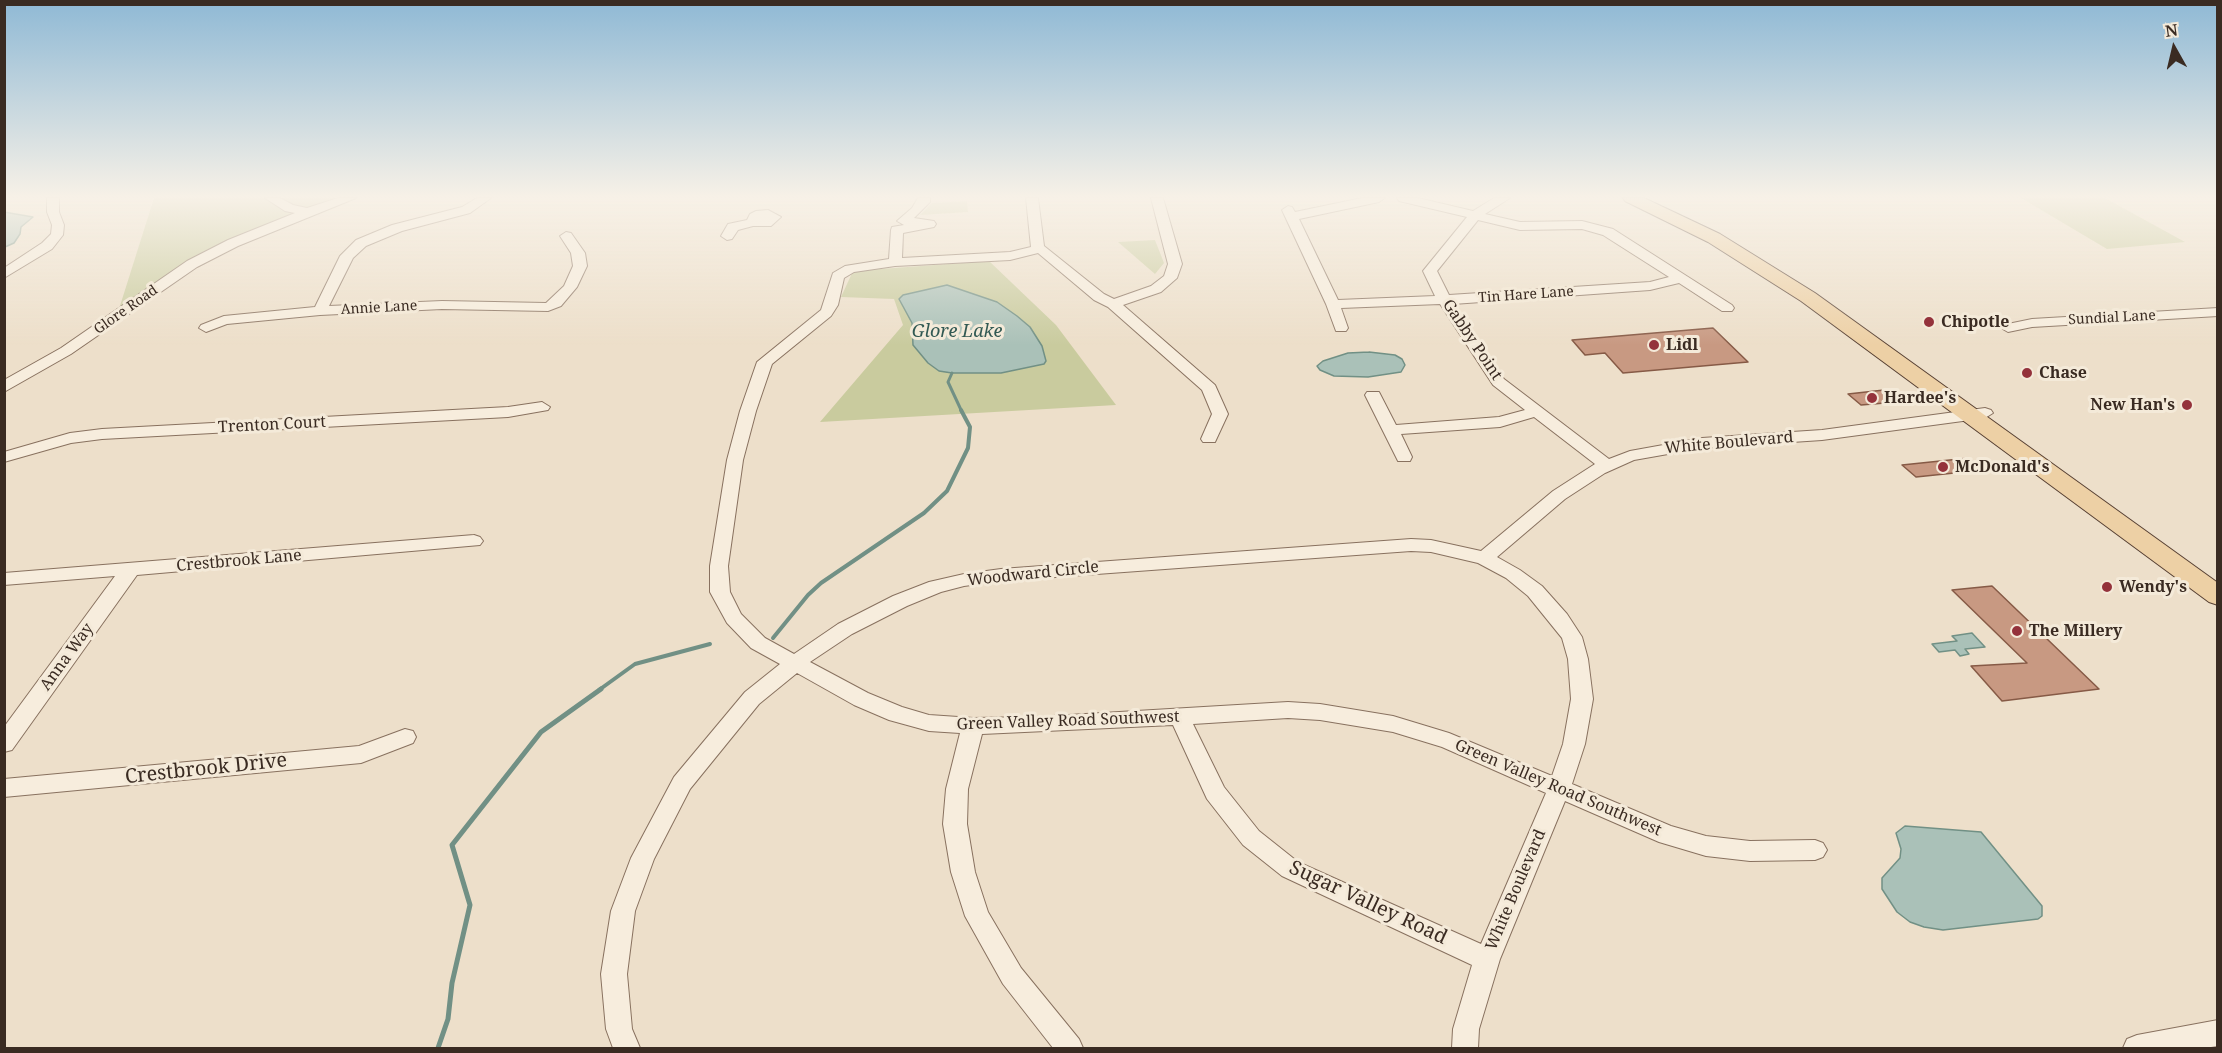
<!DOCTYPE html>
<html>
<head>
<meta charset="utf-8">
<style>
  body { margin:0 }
  #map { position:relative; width:2222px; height:1053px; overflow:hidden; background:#eddfca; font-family:"Noto Serif",serif }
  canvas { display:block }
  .frame { position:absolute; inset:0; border:6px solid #3a2b22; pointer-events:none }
  .north { position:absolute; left:2144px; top:18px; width:60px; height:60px; -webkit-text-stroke:4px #f4ead9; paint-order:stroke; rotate:352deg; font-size:16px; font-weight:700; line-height:24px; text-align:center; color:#3a2b22 }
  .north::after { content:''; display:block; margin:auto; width:21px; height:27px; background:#3a2b22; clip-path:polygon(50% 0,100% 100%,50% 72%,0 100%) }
</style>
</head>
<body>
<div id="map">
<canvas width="2222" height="1053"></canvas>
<div class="frame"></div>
<div class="north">N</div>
</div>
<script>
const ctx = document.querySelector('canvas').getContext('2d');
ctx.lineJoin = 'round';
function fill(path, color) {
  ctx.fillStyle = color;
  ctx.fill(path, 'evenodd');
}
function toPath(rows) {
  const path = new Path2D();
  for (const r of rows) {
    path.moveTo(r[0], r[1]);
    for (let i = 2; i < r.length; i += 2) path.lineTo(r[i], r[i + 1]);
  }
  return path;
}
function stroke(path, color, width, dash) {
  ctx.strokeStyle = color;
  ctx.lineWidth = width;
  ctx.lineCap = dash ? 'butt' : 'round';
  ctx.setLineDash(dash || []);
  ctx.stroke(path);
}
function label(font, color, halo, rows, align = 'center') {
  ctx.font = font + ' "Noto Serif",serif';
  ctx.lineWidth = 6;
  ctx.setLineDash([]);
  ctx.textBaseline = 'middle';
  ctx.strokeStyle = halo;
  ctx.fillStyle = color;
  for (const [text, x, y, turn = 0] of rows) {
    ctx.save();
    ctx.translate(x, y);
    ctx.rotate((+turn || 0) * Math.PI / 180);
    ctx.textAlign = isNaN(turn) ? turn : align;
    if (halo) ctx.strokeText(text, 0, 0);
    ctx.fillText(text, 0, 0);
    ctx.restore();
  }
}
fill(toPath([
  [154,198,349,198,316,206,213,248,119,309],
  [2021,198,2105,198,2185,242,2107,249],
  [967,201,968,212,920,215,932,203],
  [1155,240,1164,263,1155,274,1118,242],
  [989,261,1056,325,1116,405,820,422,903,325,894,299,841,297,853,271]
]), '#c9cb9e');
const water = toPath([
  [4,212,33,217,21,227,20,234,14,243,5,247,4,212],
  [947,285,997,302,1017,316,1030,327,1042,346,1046,361,1044,364,1001,373,952,373,939,371,928,363,913,345,912,323,899,299,903,295,947,285],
  [1369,352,1395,355,1402,359,1405,365,1401,372,1368,377,1334,376,1320,370,1317,366,1323,361,1348,353,1369,352],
  [1972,633,1985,647,1965,649,1969,654,1960,656,1955,650,1939,652,1932,644,1957,641,1952,636,1972,633],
  [1905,826,1981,832,2042,906,2042,916,2038,919,1943,930,1924,927,1910,922,1897,912,1882,889,1882,878,1900,858,1901,849,1896,833,1905,826]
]);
fill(water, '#aac1b8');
stroke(water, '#719085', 1.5);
stroke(toPath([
  [952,373,948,382,962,412]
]), '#719085', 3);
stroke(toPath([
  [773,638,808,595,821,583,924,513,947,491,968,448,970,427,961,410],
  [599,690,635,664,710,644]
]), '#719085', 4);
stroke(toPath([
  [438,1048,448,1019,452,983,470,905,452,845,541,732,601,689]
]), '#719085', 5);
const building = toPath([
  [1713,328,1748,362,1623,373,1605,353,1585,355,1572,340,1713,328],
  [1884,390,1897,402,1861,405,1848,394,1884,390],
  [1969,458,1983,470,1916,477,1902,465,1969,458],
  [1992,586,2099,689,2002,701,1971,666,2027,663,1952,590,1992,586]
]);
fill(building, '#c89982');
stroke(building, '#865a46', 1.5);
const minor = toPath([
  [47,198,59,198,59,212,64,225,63,235,52,249,4,278,4,268,42,243,51,234,52,225,47,212,47,198],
  [265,198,280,198,293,205,307,208,338,198,356,198,238,246,197,267,71,354,4,392,4,380,61,348,187,261,228,240,295,213,285,211,265,198],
  [477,198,491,198,470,213,402,231,366,246,353,258,329,306,442,301,546,303,564,286,573,266,571,253,560,236,566,232,571,233,585,253,587,266,577,287,561,306,548,311,442,309,320,315,227,324,206,332,199,328,201,325,224,316,315,307,340,256,356,240,392,225,462,207,477,198],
  [918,198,930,198,930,202,914,218,934,221,936,224,934,227,903,233,902,258,1010,252,1031,247,1026,198,1038,198,1044,246,1104,294,1114,299,1151,286,1164,276,1168,264,1151,198,1163,198,1182,264,1177,278,1161,292,1123,305,1215,385,1228,414,1215,442,1203,442,1201,439,1212,414,1202,390,1108,307,1094,300,1038,253,1010,260,895,266,854,272,844,278,838,305,831,316,772,364,756,411,743,460,728,566,730,592,741,614,765,638,794,654,838,624,893,596,929,582,964,574,1001,569,1411,539,1431,540,1481,551,1553,491,1595,464,1534,417,1500,427,1401,434,1412,457,1410,461,1398,461,1365,395,1367,392,1379,392,1396,425,1499,417,1525,410,1493,385,1440,304,1341,308,1348,328,1346,331,1336,331,1326,304,1282,210,1288,206,1292,207,1295,212,1362,198,1385,198,1379,202,1299,219,1338,300,1435,296,1423,271,1467,217,1399,201,1397,198,1418,198,1473,211,1494,198,1510,198,1485,214,1520,222,1582,221,1613,229,1732,305,1734,308,1732,311,1722,311,1679,283,1650,290,1453,304,1504,379,1609,459,1630,451,1702,438,1822,430,1985,408,1991,410,1993,413,1985,418,1822,440,1702,448,1634,460,1605,473,1565,499,1497,557,1520,570,1542,586,1567,614,1582,637,1588,659,1593,699,1585,744,1572,784,1671,826,1706,836,1750,841,1815,840,1823,843,1827,850,1823,857,1815,860,1750,861,1706,856,1659,842,1565,801,1500,959,1479,1029,1478,1048,1452,1048,1453,1029,1472,965,1282,876,1243,845,1207,799,1173,725,982,734,968,789,967,824,975,872,988,912,1021,968,1079,1039,1083,1048,1053,1048,1003,984,965,916,951,872,943,824,946,789,960,733,929,731,889,720,854,705,797,673,759,704,690,789,654,859,635,911,627,974,632,1029,640,1048,613,1048,606,1029,601,974,611,911,631,858,674,777,745,692,780,664,751,648,727,623,710,592,710,566,727,460,740,411,757,362,821,310,833,273,845,266,889,259,891,230,892,227,904,225,897,221,912,208,918,198],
  [1478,220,1520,230,1582,229,1603,235,1669,277,1650,282,1449,295,1437,271,1478,220],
  [1411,551,1431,552,1478,563,1506,578,1528,596,1562,638,1568,659,1571,699,1563,744,1552,776,1449,733,1393,716,1320,704,1288,702,1035,717,973,718,929,715,902,707,868,693,810,662,852,634,907,606,941,592,964,586,1001,581,1411,551],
  [1288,718,1320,720,1393,732,1442,747,1546,793,1481,944,1298,862,1259,831,1224,787,1193,724,1288,718],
  [768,210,781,217,771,226,753,226,738,230,732,239,727,240,721,236,728,224,747,220,750,214,756,211,768,210],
  [2218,308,2218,316,2032,327,2008,332,2001,328,2003,325,2032,319,2218,308],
  [542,402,550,407,548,410,508,417,102,439,71,443,4,462,4,452,70,433,102,429,508,407,542,402],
  [474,535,480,537,483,541,480,545,137,575,12,750,4,752,4,727,115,576,4,585,4,573,474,535],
  [405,729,413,731,416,737,413,743,361,763,4,797,4,779,359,746,405,729],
  [2218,1020,2218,1046,2204,1048,2123,1048,2127,1039,2137,1035,2218,1020]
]);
const major = toPath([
  [1623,198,1644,198,1720,234,1815,293,2218,583,2218,605,2209,602,1801,301,1708,242,1625,201,1623,198]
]);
stroke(minor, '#88715f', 2);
stroke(major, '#574033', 2);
fill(minor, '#f7eddd');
fill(major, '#edd0a5');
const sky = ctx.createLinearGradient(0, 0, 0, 345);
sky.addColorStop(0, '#8fb9d5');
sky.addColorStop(0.57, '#f7f1e7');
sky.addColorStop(1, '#f7f1e700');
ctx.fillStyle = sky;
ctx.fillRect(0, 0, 2222, 345);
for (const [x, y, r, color] of [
  [1929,322,6,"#94323b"],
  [1654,345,6,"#94323b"],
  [2027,373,6,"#94323b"],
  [1872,398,6,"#94323b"],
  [2187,405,6,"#94323b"],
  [1943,467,6,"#94323b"],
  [2107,587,6,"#94323b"],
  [2017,631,6,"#94323b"]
]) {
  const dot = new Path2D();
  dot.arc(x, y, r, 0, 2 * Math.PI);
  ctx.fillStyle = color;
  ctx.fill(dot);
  stroke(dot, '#f4ead9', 2);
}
label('14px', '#3a2b22', '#f4ead9', [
  ["Tin Hare Lane",1526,295,-4],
  ["Annie Lane",379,308,-3],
  ["Glore Road",126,310,-35],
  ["Sundial Lane",2112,318,-3]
]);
label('bold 16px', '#3a2b22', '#f4ead9', [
  ["Chipotle",1941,322],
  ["Lidl",1666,345],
  ["Chase",2039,373],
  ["Hardee's",1884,398],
  ["New Han's",2175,405,"right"],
  ["McDonald's",1955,467],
  ["Wendy's",2119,587],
  ["The Millery",2029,631]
], 'left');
label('16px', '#3a2b22', '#f4ead9', [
  ["Gabby Point",1472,340,56],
  ["Trenton Court",272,425,-3],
  ["White Boulevard",1729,443,-5],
  ["Crestbrook Lane",239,561,-5],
  ["Woodward Circle",1033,574,-6],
  ["Anna Way",67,657,-54],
  ["Green Valley Road Southwest",1068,721,-2],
  ["Green Valley Road Southwest",1558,788,23],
  ["White Boulevard",1516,890,-67]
]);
label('italic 18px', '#325953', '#f4ead9', [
  ["Glore Lake",957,332]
]);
label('20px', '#3a2b22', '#f4ead9', [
  ["Crestbrook Drive",206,769,-6],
  ["Sugar Valley Road",1368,903,25]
]);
</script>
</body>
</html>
